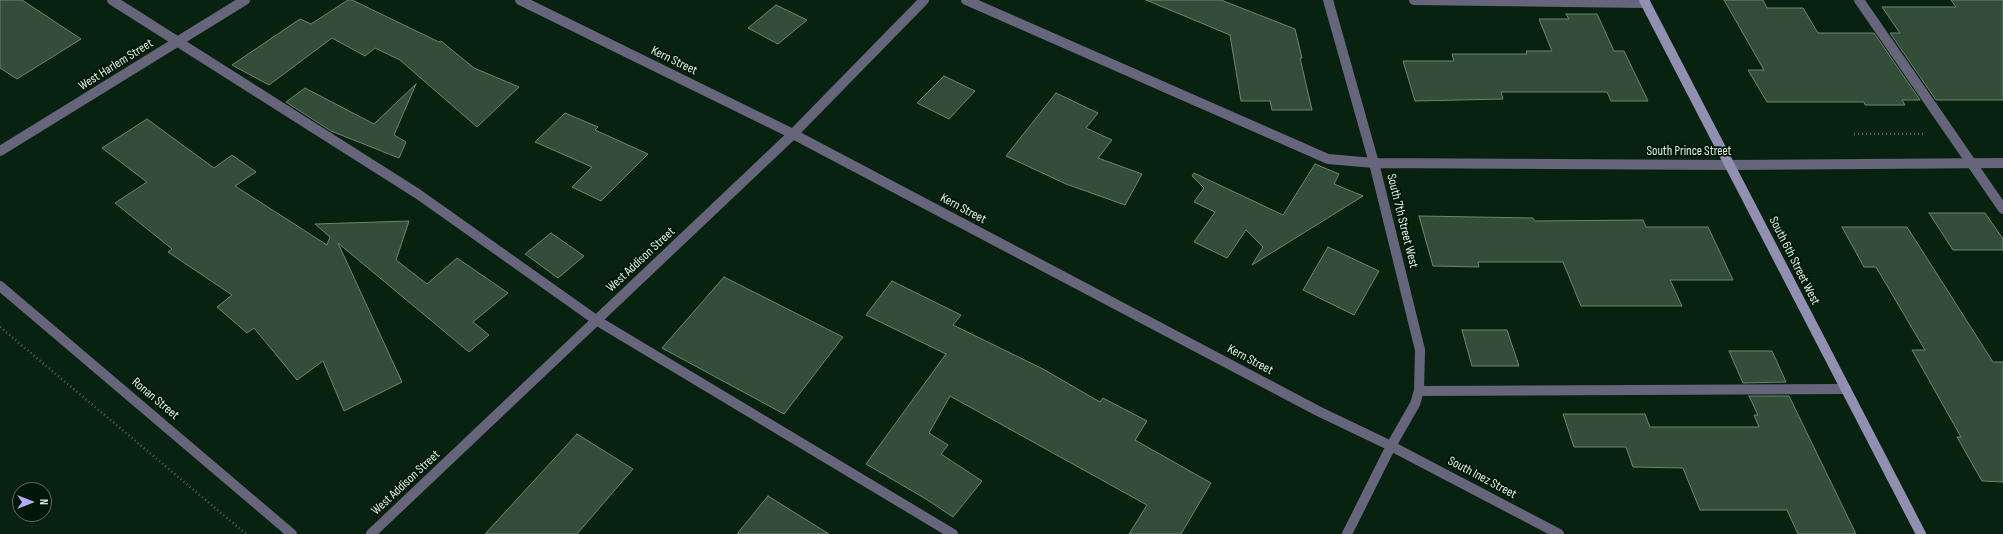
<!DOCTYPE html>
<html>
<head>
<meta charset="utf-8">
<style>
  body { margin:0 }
  #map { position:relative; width:2003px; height:534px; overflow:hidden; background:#082210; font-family:"Sofia Sans Condensed",sans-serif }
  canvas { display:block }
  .north { position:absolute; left:12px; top:482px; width:40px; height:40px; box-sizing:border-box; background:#011807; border:1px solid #5b6e5f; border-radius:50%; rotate:90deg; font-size:11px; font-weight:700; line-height:16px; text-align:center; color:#e1f0e3 }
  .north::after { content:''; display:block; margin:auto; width:14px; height:18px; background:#b4acf9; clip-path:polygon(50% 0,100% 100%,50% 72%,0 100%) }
</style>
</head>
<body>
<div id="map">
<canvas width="2003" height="534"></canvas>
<div class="north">N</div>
</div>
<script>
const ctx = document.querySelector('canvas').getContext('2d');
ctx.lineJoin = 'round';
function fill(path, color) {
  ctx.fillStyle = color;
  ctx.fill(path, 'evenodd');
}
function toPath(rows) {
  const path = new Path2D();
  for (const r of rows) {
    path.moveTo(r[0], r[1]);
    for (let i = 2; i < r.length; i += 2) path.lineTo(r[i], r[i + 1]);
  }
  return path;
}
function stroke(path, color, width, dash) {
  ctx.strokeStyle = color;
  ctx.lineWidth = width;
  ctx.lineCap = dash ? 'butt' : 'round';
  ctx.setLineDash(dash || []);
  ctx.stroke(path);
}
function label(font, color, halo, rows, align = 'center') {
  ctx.font = font + ' "Sofia Sans Condensed",sans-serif';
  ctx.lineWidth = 3.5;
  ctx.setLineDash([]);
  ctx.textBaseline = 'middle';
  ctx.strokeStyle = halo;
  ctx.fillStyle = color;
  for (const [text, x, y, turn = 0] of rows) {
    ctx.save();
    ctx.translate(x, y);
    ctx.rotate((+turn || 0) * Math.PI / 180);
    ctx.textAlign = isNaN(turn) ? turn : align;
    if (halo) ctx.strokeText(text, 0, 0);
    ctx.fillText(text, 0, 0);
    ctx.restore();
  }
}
const building = toPath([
  [0,0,22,0,81,39,17,79,0,68,0,0],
  [348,0,352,0,439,42,441,41,474,68,519,87,477,127,400,60,375,48,365,56,332,38,269,85,232,65,300,19,311,24,348,0],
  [1146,0,1221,0,1295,29,1302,58,1300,58,1312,110,1272,110,1270,101,1241,101,1230,35,1146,0],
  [1724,0,1763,0,1767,8,1803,8,1818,33,1874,33,1920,100,1902,100,1905,105,1865,105,1864,102,1767,102,1748,70,1764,70,1724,0],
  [1951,0,2003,0,2003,100,1936,100,1890,33,1900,33,1882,7,1956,7,1951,0],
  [776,5,807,20,778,44,748,28,776,5],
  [1566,14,1597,14,1614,51,1624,51,1648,101,1611,101,1607,92,1501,92,1503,99,1415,101,1403,61,1454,61,1452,54,1527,54,1526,51,1552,51,1539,19,1569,19,1566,14],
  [944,76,975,91,949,119,917,103,944,76],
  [416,84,394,135,406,142,399,158,331,131,286,102,305,88,374,124,416,84],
  [1056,93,1098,113,1086,128,1112,140,1098,158,1142,174,1125,205,1066,184,1006,156,1056,93],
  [565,113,598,127,595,130,648,154,601,201,572,187,592,167,535,142,565,113],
  [147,119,214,168,232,155,256,172,235,186,327,245,330,237,315,224,409,221,396,260,427,284,457,258,508,293,473,322,489,335,469,352,338,243,402,382,344,411,323,361,297,380,254,328,247,333,217,307,232,295,168,252,172,249,115,203,147,182,102,148,147,119],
  [1315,164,1339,174,1334,184,1363,196,1252,265,1263,247,1246,230,1227,258,1194,242,1215,212,1194,202,1204,188,1192,176,1194,173,1283,215,1315,164],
  [1929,213,1985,213,2003,239,2003,250,1953,250,1929,213],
  [1419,216,1533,218,1535,221,1643,220,1646,227,1708,227,1733,280,1670,280,1682,306,1581,306,1563,262,1478,262,1479,267,1433,266,1419,216],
  [1842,227,1907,227,1993,362,2003,362,2003,482,1982,481,1957,437,1961,437,1912,350,1925,350,1876,267,1864,267,1842,227],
  [551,233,584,256,558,278,525,254,551,233],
  [1328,247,1379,271,1354,315,1303,290,1328,247],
  [724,277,843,337,784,414,662,348,724,277],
  [892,281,961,315,953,325,1043,369,1100,402,1103,398,1147,421,1135,440,1211,483,1181,534,1129,534,1147,505,950,396,929,433,948,445,941,454,982,481,953,517,926,499,866,464,946,354,866,315,892,281],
  [1462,330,1507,330,1519,366,1472,366,1462,330],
  [1729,351,1772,351,1786,382,1743,383,1729,351],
  [1749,396,1789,396,1856,534,1798,534,1787,510,1700,510,1683,468,1633,467,1626,447,1574,447,1563,414,1645,414,1650,427,1759,427,1754,415,1758,415,1749,396],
  [577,434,633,469,577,534,485,534,577,434],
  [768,496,829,534,737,534,768,496]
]);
fill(building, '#334d38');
stroke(building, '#6b8770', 1);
stroke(toPath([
  [1854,134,1923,134],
  [0,327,246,534]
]), '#546a5a', 2.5, [1, 3]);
stroke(toPath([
  [112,0,418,194,596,320,953,534],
  [966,0,1328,159,1374,163],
  [1414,0,1645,3],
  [1859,0,2003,209],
  [1419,391,1846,389]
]), '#66657b', 10);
stroke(toPath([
  [520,0,793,134,1318,411,1391,446,1559,534],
  [1328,0,1374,163,1420,350,1419,391,1415,404,1391,446,1347,534],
  [0,151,245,0],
  [1374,163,1729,165,2003,163],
  [0,286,292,534],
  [371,534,793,134,924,0]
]), '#66657b', 10);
stroke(toPath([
  [1644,0,1921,534]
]), '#918fb2', 10);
label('13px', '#e1f0e3', '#011807', [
  ["Kern Street",674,61,26],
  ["West Harlem Street",116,65,-32],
  ["South Prince Street",1689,152],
  ["Kern Street",963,209,28],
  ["South 7th Street West",1402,221,76],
  ["West Addison Street",641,260,-43],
  ["South 6th Street West",1794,261,63],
  ["Kern Street",1250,360,28],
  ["Ronan Street",155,399,40],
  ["South Inez Street",1482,478,28],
  ["West Addison Street",406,483,-43]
]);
</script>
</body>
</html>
